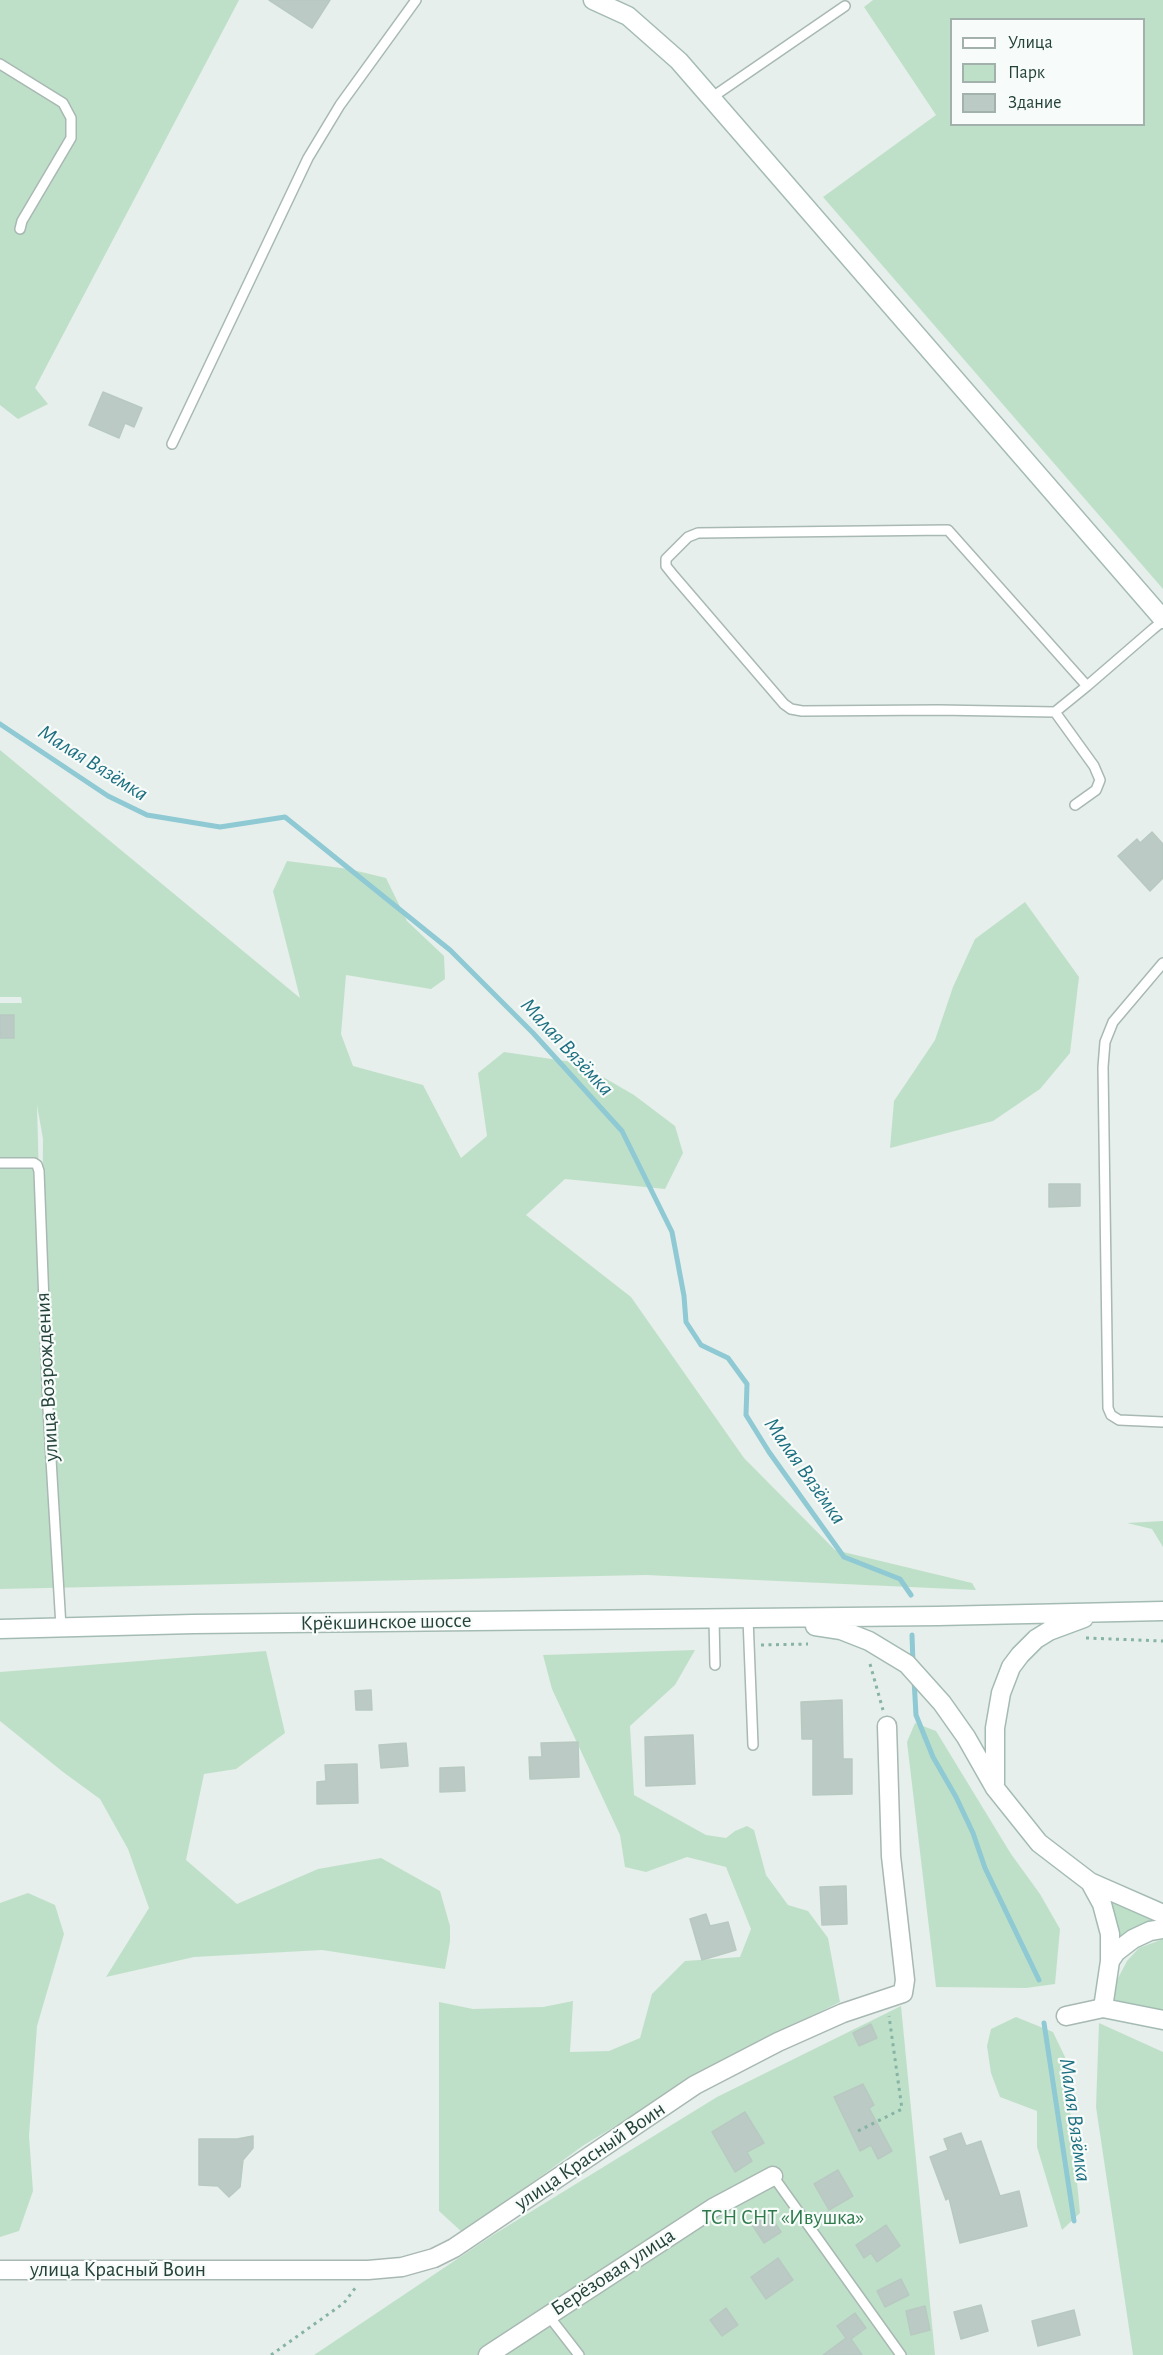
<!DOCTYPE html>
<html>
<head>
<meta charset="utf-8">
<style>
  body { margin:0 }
  #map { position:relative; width:1163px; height:2355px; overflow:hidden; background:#e6efeb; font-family:"Alegreya Sans",sans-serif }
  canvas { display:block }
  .legend { position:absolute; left:950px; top:18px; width:195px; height:108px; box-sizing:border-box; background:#f7fbf9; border:2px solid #a3b1ad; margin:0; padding:8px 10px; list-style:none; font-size:18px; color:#24423a }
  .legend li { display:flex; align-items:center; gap:12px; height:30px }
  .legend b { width:30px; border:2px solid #a3b1ad }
</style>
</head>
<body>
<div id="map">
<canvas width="1163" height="2355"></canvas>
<ul class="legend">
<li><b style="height:8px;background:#fff"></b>Улица</li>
<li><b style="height:16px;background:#bfe0c8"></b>Парк</li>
<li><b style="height:16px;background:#bbcac4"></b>Здание</li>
</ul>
</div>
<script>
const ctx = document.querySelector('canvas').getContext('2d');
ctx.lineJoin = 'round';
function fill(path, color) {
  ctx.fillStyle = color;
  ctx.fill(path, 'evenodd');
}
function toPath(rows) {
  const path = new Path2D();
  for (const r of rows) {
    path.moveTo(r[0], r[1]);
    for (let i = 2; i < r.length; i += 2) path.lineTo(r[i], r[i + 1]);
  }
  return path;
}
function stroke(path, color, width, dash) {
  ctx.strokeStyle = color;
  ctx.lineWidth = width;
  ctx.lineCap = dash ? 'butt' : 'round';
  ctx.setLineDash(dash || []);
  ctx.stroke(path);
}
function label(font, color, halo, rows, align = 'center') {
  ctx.font = font + ' "Alegreya Sans",sans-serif';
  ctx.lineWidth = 4.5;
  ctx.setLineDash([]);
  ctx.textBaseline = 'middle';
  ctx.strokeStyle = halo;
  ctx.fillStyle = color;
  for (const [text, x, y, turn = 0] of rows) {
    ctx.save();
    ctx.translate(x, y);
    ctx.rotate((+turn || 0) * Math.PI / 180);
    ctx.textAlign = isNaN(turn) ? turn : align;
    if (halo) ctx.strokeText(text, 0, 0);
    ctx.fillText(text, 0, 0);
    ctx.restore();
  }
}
fill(toPath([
  [0,0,239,0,35,388,48,404,18,419,0,405],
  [873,0,1163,0,1163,589,823,197,936,115,864,7],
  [952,20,1144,20,1144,124,952,124],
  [0,750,300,998,273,891,287,861,349,869,386,878,407,921,444,956,445,979,431,989,346,975,341,1034,353,1066,423,1085,461,1158,487,1136,478,1073,504,1052,579,1063,634,1095,675,1126,683,1153,665,1189,565,1179,526,1215,631,1297,744,1458,835,1550,972,1583,976,1590,646,1575,0,1589,0,1003,22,1003,21,997,0,997],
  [37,1105,43,1139,42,1252,41,1252],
  [1025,902,1079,977,1070,1053,1040,1089,993,1121,890,1148,894,1101,935,1040,953,987,975,939],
  [1163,1521,1163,1547,1152,1529,1127,1523],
  [695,1650,675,1685,630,1726,634,1795,706,1835,726,1838,735,1831,747,1826,754,1830,766,1875,788,1905,808,1911,828,1938,840,2002,737,2053,584,2145,463,2233,439,2211,439,2002,473,2009,543,2007,573,2001,570,2052,609,2051,640,2038,652,1994,685,1961,740,1957,751,1929,726,1867,687,1857,646,1872,625,1867,620,1835,552,1689,543,1655],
  [266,1651,285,1733,236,1769,204,1774,186,1860,237,1904,318,1869,381,1858,440,1891,450,1926,450,1941,445,1969,322,1950,194,1957,106,1977,149,1908,128,1849,100,1799,63,1772,0,1721,0,1672],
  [915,1723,936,1731,1011,1854,1040,1894,1060,1929,1055,1984,1026,1988,936,1987,907,1742],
  [28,1893,55,1905,64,1934,37,2026,29,2136,33,2191,19,2231,0,2237,0,1903],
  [1104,1898,1163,1919,1115,1947],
  [1163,1939,1163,2016,1111,2006,1116,1982,1127,1961,1139,1948],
  [901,2006,935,2355,314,2355,493,2235,717,2097],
  [1016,2017,1053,2032,1065,2057,1080,2213,1062,2230,1037,2147,1037,2111,1000,2097,991,2073,987,2046,991,2029],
  [1099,2023,1163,2052,1163,2355,1133,2355,1096,2107]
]), '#bfe0c8');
stroke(toPath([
  [0,724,108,796,147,815,220,827,285,817,450,950,533,1033,622,1131,672,1232,684,1296,686,1322,701,1345,728,1358,747,1384,746,1415,769,1452,844,1557,900,1579,911,1595],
  [912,1635,913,1664],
  [914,1679,916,1715,933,1757,956,1797,973,1833,985,1868,1039,1980],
  [1044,2023,1074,2221]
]), '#8ec9d4', 5);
const building = toPath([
  [269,0,330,0,312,28,269,0],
  [103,392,142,408,134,427,125,423,119,438,89,425,103,392],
  [1152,832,1163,844,1163,878,1150,891,1118,856,1137,839,1140,843,1152,832],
  [0,1015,14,1015,14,1038,0,1038,0,1015],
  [1049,1184,1080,1184,1080,1206,1049,1207,1049,1184],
  [371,1690,372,1710,356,1710,355,1691,371,1690],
  [842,1700,843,1759,852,1759,852,1794,813,1795,813,1739,802,1739,801,1702,842,1700],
  [693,1735,695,1784,646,1786,645,1737,693,1735],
  [578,1742,579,1777,530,1779,529,1757,542,1757,541,1743,578,1742],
  [406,1743,408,1766,381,1768,379,1745,406,1743],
  [357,1764,358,1803,317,1804,317,1782,326,1781,325,1765,357,1764],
  [464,1767,465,1791,440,1792,440,1768,464,1767],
  [846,1886,847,1924,822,1925,820,1887,846,1886],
  [706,1914,710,1926,728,1922,736,1950,702,1960,690,1919,706,1914],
  [871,2024,877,2038,859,2046,853,2033,871,2024],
  [863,2084,874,2105,869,2108,892,2151,878,2159,871,2145,860,2151,834,2097,863,2084],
  [745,2112,764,2143,747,2152,752,2161,735,2172,712,2132,745,2112],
  [961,2133,966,2146,981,2141,1000,2196,1019,2191,1027,2226,960,2243,949,2198,946,2200,930,2157,948,2150,944,2139,961,2133],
  [253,2136,253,2148,243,2160,240,2187,229,2197,218,2186,199,2185,199,2139,237,2139,253,2136],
  [838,2170,853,2196,829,2210,814,2184,838,2170],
  [768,2212,781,2232,764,2243,751,2223,768,2212],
  [886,2225,900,2246,877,2262,871,2253,864,2258,856,2245,886,2225],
  [778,2258,793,2280,766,2299,751,2277,778,2258],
  [901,2279,909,2295,885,2307,877,2291,901,2279],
  [981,2305,988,2331,961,2339,954,2312,981,2305],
  [925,2306,930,2330,911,2335,906,2311,925,2306],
  [726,2308,738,2325,722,2336,710,2320,726,2308],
  [1074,2310,1080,2335,1038,2346,1032,2321,1074,2310],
  [855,2313,866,2328,851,2339,862,2355,823,2355,846,2338,837,2326,855,2313]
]);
fill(building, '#bbcac4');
stroke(building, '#b8c9c2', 1.5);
const lane = toPath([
  [0,64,63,103,71,118,71,138,22,221,20,229],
  [711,98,845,6],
  [172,444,308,158,340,105,416,0],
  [1087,686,948,530,698,533,688,537,666,559,666,566,674,576,784,704,791,709,802,711,938,710,1055,712,1087,686,1153,629,1163,621],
  [1055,712,1094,766,1100,780,1096,790,1075,805],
  [1163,963,1113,1022,1105,1042,1103,1067,1108,1408,1111,1415,1119,1420,1163,1422],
  [0,1163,34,1163,37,1165,39,1171,48,1409,61,1627],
  [748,1618,753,1745],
  [714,1619,715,1665],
  [773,2176,901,2355],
  [548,2315,579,2355]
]);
const street = toPath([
  [1066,2016,1103,2008],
  [0,2270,368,2270,402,2267,434,2258,454,2248,695,2085,778,2042,843,2013,903,1993,905,1980,891,1856,887,1726],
  [488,2355,713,2208,773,2176]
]);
const secondary = toPath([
  [593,0,628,16,679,61,1163,619],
  [815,1626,841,1630,869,1641,907,1664,942,1703,966,1737,995,1788,1039,1843,1090,1882,1163,1914],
  [0,1629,193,1624,938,1616,1163,1611],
  [995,1784,995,1728,1001,1693,1011,1667,1020,1655,1036,1639,1049,1631,1084,1618],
  [1090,1882,1102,1904,1110,1934,1110,1961,1103,2008,1163,2020],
  [1110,1961,1116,1952,1133,1939,1150,1931,1163,1929]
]);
stroke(lane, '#a8b8b2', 12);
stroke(street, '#a8b8b2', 21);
stroke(secondary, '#a4bbb3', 21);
stroke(toPath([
  [1086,1638,1163,1641],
  [761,1645,808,1644],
  [870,1664,883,1710],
  [858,2131,902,2109,889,2016],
  [271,2355,344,2303,356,2287]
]), '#86b3a5', 3, [3, 4.5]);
stroke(lane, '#fff', 9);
stroke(street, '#fff', 18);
stroke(secondary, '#fff', 18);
label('21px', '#24423a', '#f7fbf9', [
  ["улица Возрождения",47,1377,-93],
  ["Крёкшинское шоссе",386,1622,-1],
  ["улица Красный Воин",590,2156,-34],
  ["улица Красный Воин",118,2270],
  ["Берёзовая улица",613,2272,-33]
]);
label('21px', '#2d7a4b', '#f7fbf9', [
  ["ТСН СНТ «Ивушка»",783,2218]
]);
label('italic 22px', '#1c6f80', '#f7fbf9', [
  ["Малая Вязёмка",93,763,32],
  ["Малая Вязёмка",567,1047,47],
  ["Малая Вязёмка",805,1471,55],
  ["Малая Вязёмка",1075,2120,82]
]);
</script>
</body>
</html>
